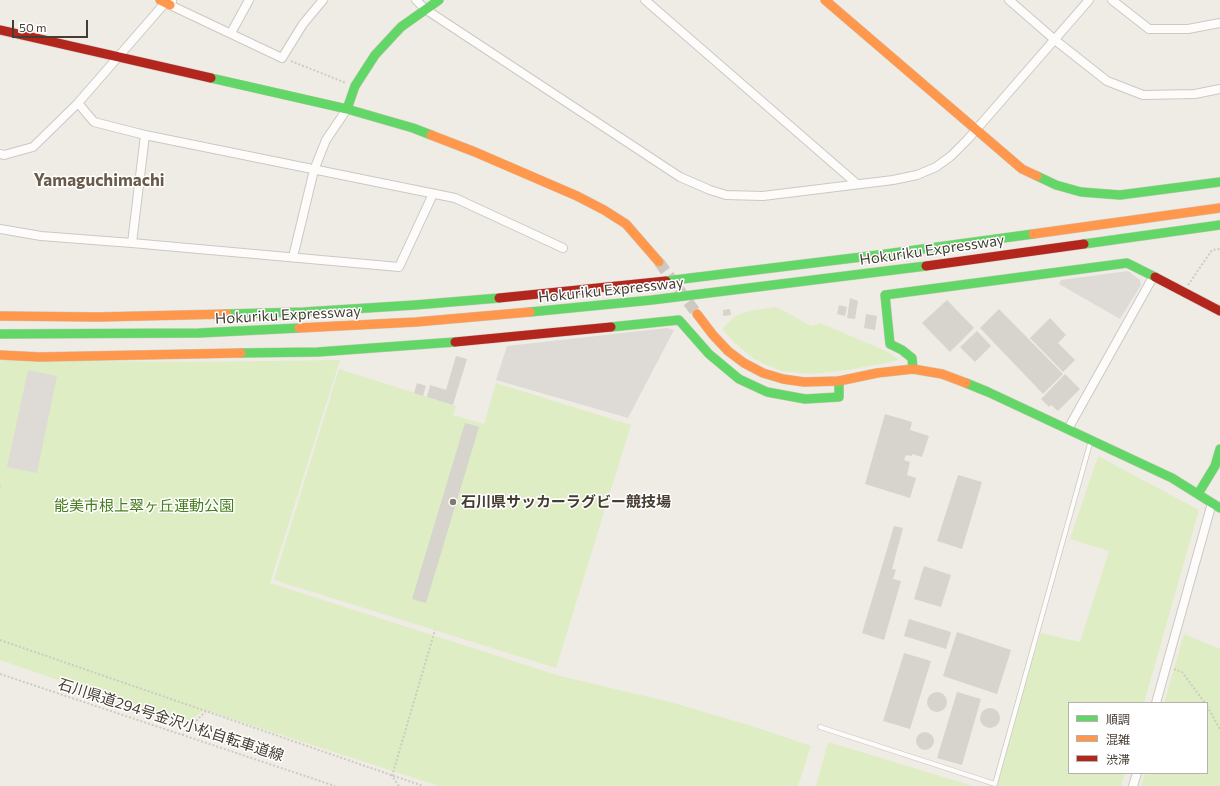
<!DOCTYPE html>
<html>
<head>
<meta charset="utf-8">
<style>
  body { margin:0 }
  #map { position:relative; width:1220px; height:786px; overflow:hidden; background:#efece6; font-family:Commissioner,"Noto Sans JP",sans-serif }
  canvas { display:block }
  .legend { position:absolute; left:1068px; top:702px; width:140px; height:72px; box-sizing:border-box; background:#fff; border:1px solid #b5b1ad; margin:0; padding:5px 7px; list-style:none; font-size:12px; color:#463d32 }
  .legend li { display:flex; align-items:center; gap:8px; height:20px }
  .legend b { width:20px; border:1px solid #b5b1ad }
  .scale { position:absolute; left:12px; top:20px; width:76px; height:18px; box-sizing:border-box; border:2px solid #463d32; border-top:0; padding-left:5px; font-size:12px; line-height:14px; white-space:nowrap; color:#463d32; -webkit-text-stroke:3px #fff; paint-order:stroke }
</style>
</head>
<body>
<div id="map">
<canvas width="1220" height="786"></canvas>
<ul class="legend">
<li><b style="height:5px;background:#63d668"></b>順調</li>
<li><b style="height:5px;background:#ff974d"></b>混雑</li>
<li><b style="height:5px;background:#b3261e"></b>渋滞</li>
</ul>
<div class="scale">50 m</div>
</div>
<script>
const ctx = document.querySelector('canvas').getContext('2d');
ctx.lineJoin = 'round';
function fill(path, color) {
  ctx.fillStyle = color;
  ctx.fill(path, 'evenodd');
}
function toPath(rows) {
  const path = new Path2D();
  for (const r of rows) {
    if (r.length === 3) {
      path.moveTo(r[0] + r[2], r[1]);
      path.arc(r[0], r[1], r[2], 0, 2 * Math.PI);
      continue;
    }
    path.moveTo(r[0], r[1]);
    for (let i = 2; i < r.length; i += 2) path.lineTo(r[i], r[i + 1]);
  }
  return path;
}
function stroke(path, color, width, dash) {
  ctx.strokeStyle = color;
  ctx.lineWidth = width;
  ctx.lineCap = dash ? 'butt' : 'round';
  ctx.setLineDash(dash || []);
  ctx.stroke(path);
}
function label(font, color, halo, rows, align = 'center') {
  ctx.font = font + ' Commissioner,"Noto Sans JP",sans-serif';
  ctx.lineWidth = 3;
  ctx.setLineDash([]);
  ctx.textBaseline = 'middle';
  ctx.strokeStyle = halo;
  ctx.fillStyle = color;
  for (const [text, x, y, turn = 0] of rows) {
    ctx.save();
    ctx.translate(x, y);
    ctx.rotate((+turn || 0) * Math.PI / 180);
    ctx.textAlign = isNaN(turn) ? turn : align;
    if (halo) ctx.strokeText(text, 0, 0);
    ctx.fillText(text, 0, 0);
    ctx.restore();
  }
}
fill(toPath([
  [777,307,811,326,820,323,886,351,898,359,896,361,848,370,812,374,781,371,754,359,735,343,722,329,733,318,740,314,754,310],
  [0,360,190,362,340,360,270,583,560,676,670,702,752,726,811,746,798,786,439,786,204,710,186,724,0,660],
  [339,369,456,406,453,415,484,424,496,383,631,425,556,668,274,580],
  [1098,456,1199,510,1144,703,1069,703,1069,773,1125,773,1121,786,991,786,1041,633,1080,642,1109,551,1070,539],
  [1184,634,1220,649,1220,786,1141,786,1145,773,1207,773,1207,703,1164,703],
  [828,742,973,786,816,786]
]), '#deedc3');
fill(toPath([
  [1128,271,1140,280,1141,285,1120,319,1059,284,1061,280],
  [667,328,674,330,628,418,496,380,507,346],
  [28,370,57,376,37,473,7,467]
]), '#dedbd6');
fill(toPath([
  [850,298,858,301,855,319,847,318],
  [947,300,974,328,950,352,922,323],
  [839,305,847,307,845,316,837,314],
  [730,309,731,315,723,316,723,310],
  [999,309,1063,374,1043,394,980,328],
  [866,314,877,316,875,330,864,328],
  [1050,318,1066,335,1058,343,1075,360,1063,372,1030,338],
  [977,331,991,346,975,362,960,347],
  [456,356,467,359,453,405,427,397,430,385,446,390],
  [1065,374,1080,389,1058,411,1051,405,1049,407,1041,399],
  [417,383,426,386,423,396,414,393],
  [885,414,912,422,910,430,929,436,922,457,912,454,912,456,906,455,904,460,910,462,907,475,916,478,910,498,865,484],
  [465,423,479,427,426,603,412,599],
  [958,475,982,482,962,549,937,541],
  [894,526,903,528,892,569,896,570,893,579,901,581,884,640,862,633],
  [924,566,951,575,941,607,914,599],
  [909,619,951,632,946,649,904,636],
  [957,632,1011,650,997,694,943,676],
  [904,653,931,661,910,729,883,721],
  [937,702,10],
  [957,692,981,699,962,765,937,758],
  [990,718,10],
  [925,741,9]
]), '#d7d3cd');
stroke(toPath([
  [659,262,697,314]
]), '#cdc9c2', 11, [11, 5.5]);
const lane = toPath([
  [820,727,995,784,1091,440]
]);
const street = toPath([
  [416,0,425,9,680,177,710,190,726,195,763,196,893,180,917,175,936,167,951,156,968,139,1089,0],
  [645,0,857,184],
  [1009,0,1055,40,1107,81,1143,95,1195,94,1220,89],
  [1112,0,1149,29,1188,29,1220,23],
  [172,1,170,5,282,58,303,24,323,0],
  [231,33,249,0],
  [78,103,94,122,145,135,132,243,399,267,433,194],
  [145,135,455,198,563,248],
  [0,154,4,155,33,147,78,103,165,3],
  [0,229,41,236,132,243],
  [293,257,314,170,326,140,347,109],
  [1068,429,1153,277],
  [1156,703,1212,503],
  [1133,786,1137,773]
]);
const fast = toPath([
  [211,78,347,109,413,128,431,135],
  [347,109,355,86,375,55,401,27,439,0],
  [1037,176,1056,185,1081,192,1120,195,1220,182],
  [1084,244,1220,225],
  [666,281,886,254,1033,234],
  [530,312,652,300,926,266],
  [227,314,304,312,415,305,499,298],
  [611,327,679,320,709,354,739,379,767,392,805,399,839,397,839,381],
  [0,334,199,333,299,328],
  [241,353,318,352,455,342],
  [913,369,912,358,902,350,890,344,885,295,1127,263,1155,277],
  [966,383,988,392,1172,478,1220,508],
  [1198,494,1215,466,1220,449]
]);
const slow = toPath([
  [160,0,170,5],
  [825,0,1022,169,1037,176],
  [431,135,475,152,577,196,604,210,626,224,659,262],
  [1033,234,1220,208],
  [697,314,713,335,728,351,744,363,763,373,783,379,804,382,839,381,877,373,913,369,942,374,966,383],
  [0,316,98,317,227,314],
  [299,328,416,322,530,312],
  [0,355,40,357,241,353]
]);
const jam = toPath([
  [0,30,211,78],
  [926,266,1084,244],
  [1155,277,1220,311],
  [499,298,666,281],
  [455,342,611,327]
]);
stroke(lane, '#ccc8c2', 5.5);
stroke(street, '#ccc8c2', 10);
stroke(fast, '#d1cabd', 10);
stroke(slow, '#d1cabd', 10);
stroke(jam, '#d1cabd', 10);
stroke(toPath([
  [291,61,346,83],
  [1188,285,1212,250,1220,249],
  [0,486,0,487],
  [0,640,423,786],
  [1174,669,1182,672,1205,703],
  [0,674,335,786],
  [1207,706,1220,729],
  [182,735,206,711],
  [399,786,392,776,435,630]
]), '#cecac5', 2, [2, 2]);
stroke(lane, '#fdfcfb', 4);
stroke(street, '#fdfcfb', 8);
stroke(fast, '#63d668', 9);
stroke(slow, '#ff974d', 9);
stroke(jam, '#b3261e', 9);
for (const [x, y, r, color] of [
  [453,502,4,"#817a71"]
]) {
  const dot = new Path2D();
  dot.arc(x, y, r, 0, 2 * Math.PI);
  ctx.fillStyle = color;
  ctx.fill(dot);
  stroke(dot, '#fff', 1.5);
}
label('15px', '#463d32', '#fff', [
  ["Hokuriku Expressway",932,250,-8],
  ["Hokuriku Expressway",611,290,-6],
  ["Hokuriku Expressway",288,315,-3],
  ["石川県道294号金沢小松自転車道線",171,720,18]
]);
label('bold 15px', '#463d32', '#fff', [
  ["石川県サッカーラグビー競技場",461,502]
], 'left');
label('15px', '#477d1f', '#fff', [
  ["能美市根上翠ヶ丘運動公園",144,506]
]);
label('bold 17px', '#6a5b48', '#fff', [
  ["Yamaguchimachi",99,180]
]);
</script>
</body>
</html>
